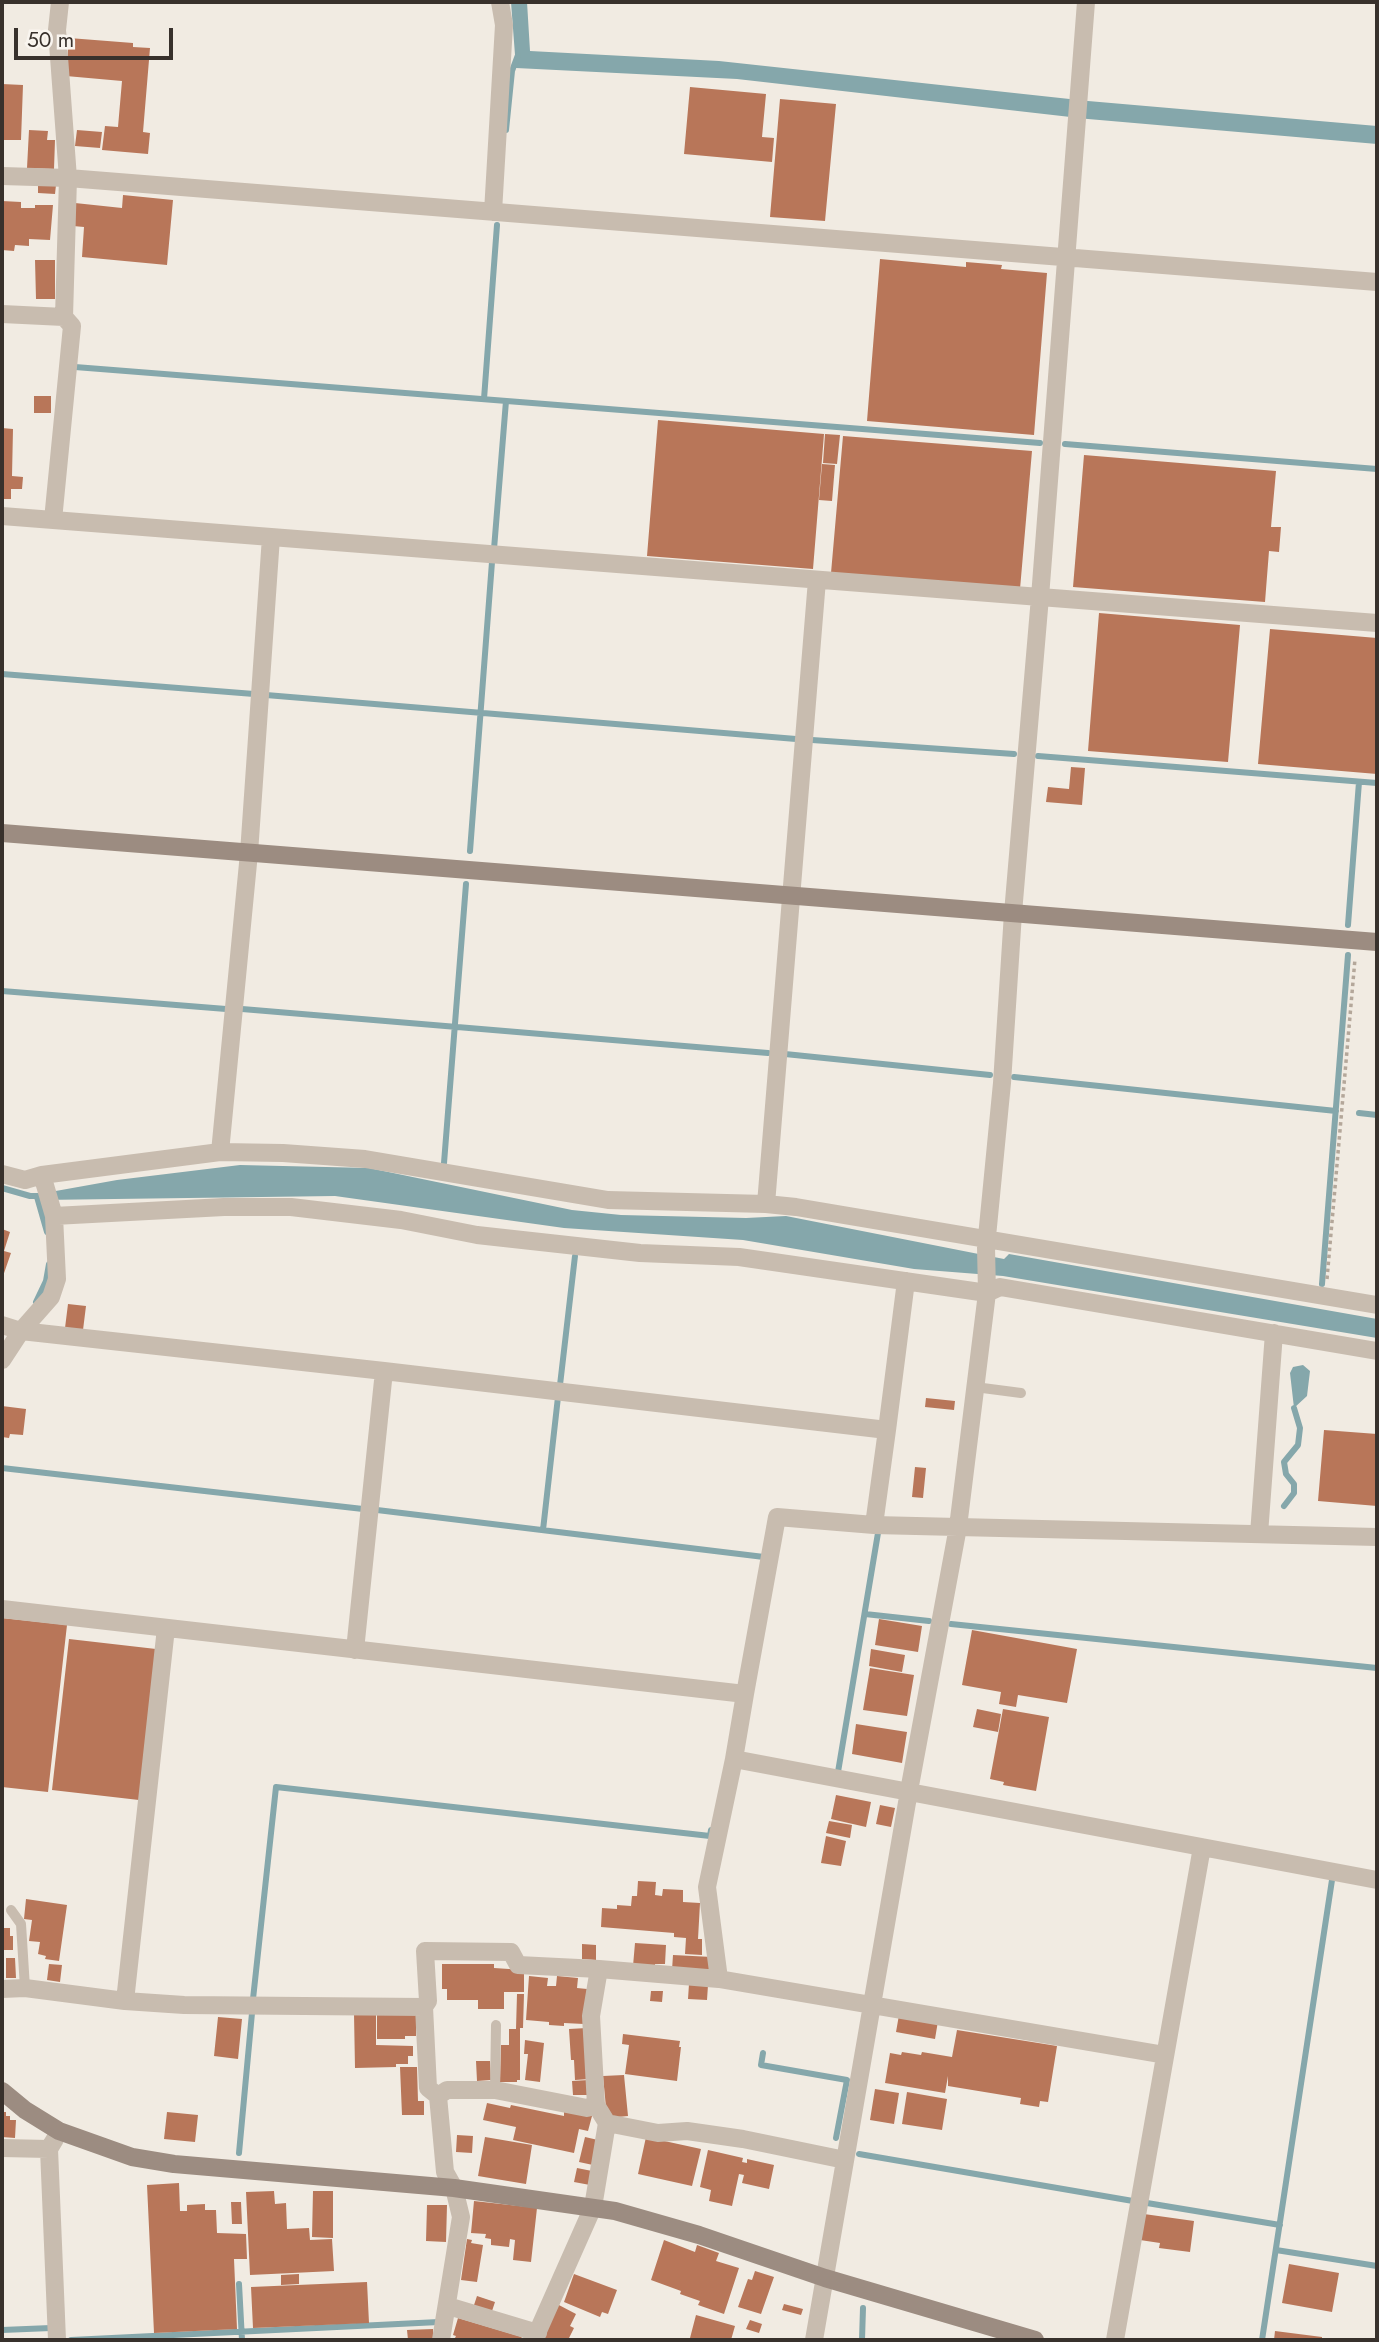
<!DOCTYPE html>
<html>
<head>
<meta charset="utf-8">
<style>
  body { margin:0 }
  #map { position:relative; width:1379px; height:2342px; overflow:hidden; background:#f1ebe2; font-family:Jost,sans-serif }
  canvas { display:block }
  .frame { position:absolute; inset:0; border:4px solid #38312c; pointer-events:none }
  .scale { position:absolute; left:14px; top:28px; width:159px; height:32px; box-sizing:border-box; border:4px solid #38312c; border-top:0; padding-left:9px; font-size:21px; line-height:24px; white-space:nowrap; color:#38312c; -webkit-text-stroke:5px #f9f5ef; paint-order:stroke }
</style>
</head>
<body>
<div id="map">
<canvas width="1379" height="2342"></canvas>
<div class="frame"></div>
<div class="scale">50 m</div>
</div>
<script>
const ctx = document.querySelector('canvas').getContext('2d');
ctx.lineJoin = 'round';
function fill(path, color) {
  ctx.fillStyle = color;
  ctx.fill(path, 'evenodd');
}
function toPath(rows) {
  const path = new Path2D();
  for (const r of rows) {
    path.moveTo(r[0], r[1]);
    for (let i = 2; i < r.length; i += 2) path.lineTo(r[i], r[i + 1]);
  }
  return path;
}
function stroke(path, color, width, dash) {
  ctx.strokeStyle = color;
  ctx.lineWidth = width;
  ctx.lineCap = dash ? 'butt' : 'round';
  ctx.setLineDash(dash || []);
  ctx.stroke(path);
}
fill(toPath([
  [511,2,527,2,530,51,719,61,1088,101,1377,126,1377,144,1088,119,737,79,516,68],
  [240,1165,369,1168,572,1210,621,1215,746,1218,786,1216,1004,1259,1009,1254,1377,1319,1377,1338,1003,1276,914,1269,743,1240,564,1228,335,1196,41,1200,39,1194,117,1180],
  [1303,1365,1310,1371,1307,1396,1294,1408,1290,1373,1293,1367]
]), '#85a7ab');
stroke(toPath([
  [506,130,512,71,518,55],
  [75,367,1040,443],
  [484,399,497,225],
  [1065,444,1377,469],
  [494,549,506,401],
  [2,674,254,694],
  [266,695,796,739],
  [812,740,1014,754],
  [1038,756,1377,783],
  [470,851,492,562],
  [1348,925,1359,782],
  [2,991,226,1009],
  [242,1009,768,1053],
  [785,1054,990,1075],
  [1014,1077,1336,1111],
  [1359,1113,1377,1115],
  [444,1163,466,884],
  [2,1188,30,1196,48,1196],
  [37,1197,47,1232],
  [1322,1284,1348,955],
  [36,1302,46,1281,49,1264],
  [560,1385,575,1256],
  [2,1468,363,1509],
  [1284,1506,1294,1493,1294,1484,1286,1474,1284,1462,1298,1445,1300,1428,1294,1408],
  [377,1510,764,1557],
  [543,1530,558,1397],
  [865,1614,929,1621],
  [951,1624,1377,1668],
  [838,1772,878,1533],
  [253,1999,276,1787,710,1836,711,1830],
  [763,2053,761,2065,847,2080,836,2138],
  [239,2153,252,2013],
  [859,2154,1133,2201],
  [1147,2203,1280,2225],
  [1276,2250,1377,2266],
  [239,2284,242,2340],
  [2,2330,51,2328],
  [71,2340,439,2322],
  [862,2340,863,2308],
  [1262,2340,1332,1880]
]), '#85a7ab', 6);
fill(toPath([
  [69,38,133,43,133,47,150,48,143,132,150,133,148,154,102,150,105,126,118,127,122,81,66,76],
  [2,84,23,85,21,140,4,140],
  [690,87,766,94,762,137,774,138,772,162,684,154],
  [780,99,836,104,825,221,770,217],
  [29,130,48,131,47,140,55,140,54,169,27,168],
  [77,130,102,132,100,148,75,146],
  [38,184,56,185,55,194,38,193],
  [123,195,173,200,167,265,82,257,84,227,73,226,75,203,122,208],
  [2,201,21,202,21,208,35,208,35,205,53,205,50,240,29,239,29,246,15,245,14,251,2,250],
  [880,259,966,267,966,262,1002,265,1001,269,1047,273,1034,435,867,421],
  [35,260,55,260,55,299,36,299],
  [34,396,51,396,51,413,34,413],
  [658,420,824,434,813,569,647,556],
  [2,428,13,429,12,476,23,477,22,489,11,489,11,499,2,499],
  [825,434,840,435,837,464,823,463],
  [843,436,1032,451,1020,589,831,573],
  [1084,455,1276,471,1271,527,1281,527,1279,552,1269,551,1265,602,1073,587],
  [822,464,835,465,832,501,819,500],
  [1099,613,1240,625,1228,762,1088,751],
  [1270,629,1377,638,1377,774,1258,764],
  [1071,767,1085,768,1082,805,1046,802,1048,787,1069,789],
  [2,1229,10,1232,4,1251,11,1253,2,1279],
  [68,1304,86,1306,83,1330,65,1328],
  [926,1398,955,1401,954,1410,925,1407],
  [2,1406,26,1409,23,1435,10,1434,9,1438,2,1437],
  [1324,1430,1377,1434,1377,1506,1318,1501],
  [915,1467,926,1468,923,1498,912,1497],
  [2,1618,67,1625,48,1792,2,1787],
  [879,1619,922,1626,918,1652,875,1645],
  [972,1630,1077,1649,1067,1703,1018,1695,1016,1707,999,1704,1001,1692,962,1685],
  [69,1639,156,1649,139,1800,52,1790],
  [871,1649,905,1655,902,1672,869,1666],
  [870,1668,914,1675,907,1716,863,1710],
  [977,1709,1001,1714,998,1732,973,1727],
  [1003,1709,1049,1717,1036,1791,1003,1785,1004,1782,990,1779],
  [856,1724,907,1732,902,1763,852,1754],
  [836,1795,871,1802,866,1827,831,1819],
  [880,1805,895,1808,891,1827,876,1824],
  [829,1821,852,1825,850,1838,826,1833],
  [826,1836,846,1841,841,1866,821,1863],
  [638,1881,656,1882,655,1895,662,1896,663,1889,683,1890,683,1902,700,1903,698,1939,702,1939,702,1955,685,1954,686,1938,674,1937,674,1933,601,1927,602,1908,617,1909,617,1905,631,1906,632,1896,637,1896],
  [26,1899,67,1905,59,1961,45,1959,46,1956,38,1954,40,1942,29,1941,32,1920,24,1919],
  [4,1928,10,1928,10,1936,13,1936,13,1950,2,1950,2,1936,4,1937],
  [635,1943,666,1945,665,1964,655,1964,655,1967,633,1966],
  [582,1944,596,1945,596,1960,582,1959],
  [673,1955,712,1957,711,1973,672,1970],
  [6,1958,15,1958,16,1978,6,1978],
  [49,1964,62,1965,60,1982,47,1980],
  [442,1964,494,1964,494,1968,524,1970,524,1992,504,1992,504,2009,478,2009,478,2000,447,2000,447,1989,442,1989],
  [529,1976,548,1978,547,1986,556,1986,557,1976,578,1978,577,1988,587,1989,584,2024,564,2023,564,2026,549,2025,549,2022,526,2020],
  [689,1984,708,1985,707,2000,688,1999],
  [651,1991,663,1991,662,2002,650,2001],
  [517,1994,524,1994,523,2028,520,2028,520,2080,517,2080,517,2082,500,2082,501,2045,509,2045,509,2029,516,2029],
  [354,2014,376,2014,376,2045,413,2046,413,2056,408,2056,408,2064,396,2064,396,2067,355,2068],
  [377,2014,416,2014,416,2036,405,2036,405,2039,377,2039],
  [899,2015,938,2021,935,2039,896,2032],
  [218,2017,242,2019,238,2059,214,2056],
  [587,2028,589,2079,575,2080,574,2060,571,2060,569,2029],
  [957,2030,1057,2046,1048,2102,1040,2101,1039,2107,1020,2104,1021,2098,948,2086,948,2076,945,2093,885,2083,890,2053,901,2055,902,2052,921,2055,922,2052,952,2057],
  [623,2034,680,2041,679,2047,681,2047,677,2081,625,2074,629,2045,622,2044],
  [525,2040,544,2043,540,2082,525,2080,528,2054,524,2054],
  [476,2061,490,2061,491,2080,477,2081],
  [400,2067,417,2067,418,2101,424,2101,424,2115,402,2115],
  [624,2075,628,2116,607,2118,603,2076],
  [589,2080,590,2095,573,2095,572,2081],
  [875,2089,899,2093,894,2124,870,2120],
  [907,2092,947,2099,942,2130,902,2124],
  [487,2103,510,2108,511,2105,564,2116,564,2110,592,2116,588,2131,579,2129,574,2153,513,2140,516,2127,483,2120],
  [2,2112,6,2112,6,2116,10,2116,10,2120,16,2120,15,2138,2,2137],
  [167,2112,198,2115,195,2142,164,2139],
  [457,2135,473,2136,472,2153,456,2152],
  [485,2137,532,2145,526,2184,478,2176],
  [585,2137,598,2140,593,2165,579,2162],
  [646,2137,701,2149,692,2186,638,2174],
  [708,2150,743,2158,742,2162,747,2163,747,2159,774,2165,769,2189,742,2183,744,2175,739,2174,732,2206,709,2201,711,2190,700,2187],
  [577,2168,592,2171,590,2185,574,2182],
  [179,2183,180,2211,187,2211,187,2205,205,2204,205,2210,216,2210,217,2233,246,2234,247,2259,234,2259,237,2329,154,2333,147,2185],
  [274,2191,275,2204,286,2203,287,2229,309,2228,310,2240,332,2239,334,2271,250,2275,246,2192],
  [313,2191,333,2191,333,2238,312,2237],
  [474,2201,537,2208,531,2262,513,2260,515,2240,510,2239,509,2247,491,2245,491,2239,485,2238,486,2234,471,2233],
  [231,2202,241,2202,242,2224,232,2224],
  [427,2205,447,2205,446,2242,426,2241],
  [1144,2214,1194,2221,1190,2252,1159,2248,1160,2243,1140,2240],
  [467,2239,472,2240,471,2243,483,2245,477,2282,461,2280],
  [664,2240,695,2252,697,2245,719,2253,716,2261,739,2268,724,2314,698,2305,700,2301,680,2294,681,2291,651,2280],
  [1289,2264,1339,2273,1332,2312,1282,2303],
  [755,2271,774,2277,761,2314,738,2307,748,2279,752,2280],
  [299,2274,299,2284,281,2285,281,2275],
  [574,2274,617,2290,608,2314,602,2312,600,2317,564,2302],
  [367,2282,369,2323,253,2328,251,2287],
  [477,2296,495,2302,491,2314,473,2308],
  [557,2304,576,2314,570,2326,574,2328,568,2340,539,2340],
  [784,2304,803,2309,801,2315,782,2310],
  [696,2315,735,2326,731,2340,698,2340,690,2338],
  [458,2318,522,2337,520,2340,454,2340,456,2336,453,2335],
  [750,2320,762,2324,759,2333,746,2329],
  [433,2329,433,2340,408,2340,407,2330],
  [1275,2331,1322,2337,1322,2340,1274,2340]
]), '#b87659');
stroke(toPath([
  [1327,1279,1355,959]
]), '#b4a79a', 3.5, [3.5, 3.5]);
stroke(toPath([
  [975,1387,1021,1393],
  [11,1910,21,1924,25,1988],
  [495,2090,496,2025]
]), '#c8bcaf', 10);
stroke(toPath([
  [2,176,68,178,1377,282],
  [493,212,504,25,500,2],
  [2,314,64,317,68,178,57,30,60,2],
  [2,516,1040,597,1086,2],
  [53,520,72,326,64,317],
  [220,1152,283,1153,365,1159,608,1200,766,1204,817,580],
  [2,1174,25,1180,42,1175],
  [766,1204,796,1207,1377,1305],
  [54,1216,224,1207,291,1207,401,1220,477,1235,640,1253,739,1257,987,1293,1000,1287,1377,1351],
  [2,1325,21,1331,384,1371],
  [2,1360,21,1331,51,1297,57,1279,54,1216,42,1175,220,1152,249,853,271,537],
  [887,1430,874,1525,1377,1537],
  [1259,1534,1274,1333],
  [2,1609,745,1694,734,1759,1377,1880],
  [355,1650,384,1371,887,1430,906,1281],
  [745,1694,777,1517,874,1525],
  [599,1969,719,1979,1165,2055],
  [719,1979,707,1887,734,1759],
  [2,1989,25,1988,125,2001,166,1628],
  [125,2001,184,2005,424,2007,428,2088,438,2096,445,2172,454,2188,461,2217,441,2340],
  [424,2007,428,2001,425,1951,511,1952,518,1965,599,1969,591,2016,596,2105,607,2123,593,2207,534,2340],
  [438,2096,447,2090,495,2090,587,2108,596,2105],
  [607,2123,658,2133,687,2131,743,2139,845,2160],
  [2,2148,49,2149,55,2139],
  [49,2149,57,2340],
  [448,2306,538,2333],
  [814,2340,909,1791,958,1527,987,1293,986,1247,1002,1083,1013,913,1040,597,1377,623],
  [1115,2340,1202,1847]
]), '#c8bcaf', 18);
stroke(toPath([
  [2,833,1377,942],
  [2,2091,25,2110,59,2131,132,2157,174,2164,454,2188,615,2211,699,2235,825,2278,1035,2340]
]), '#9c8c81', 18);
</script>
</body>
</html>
